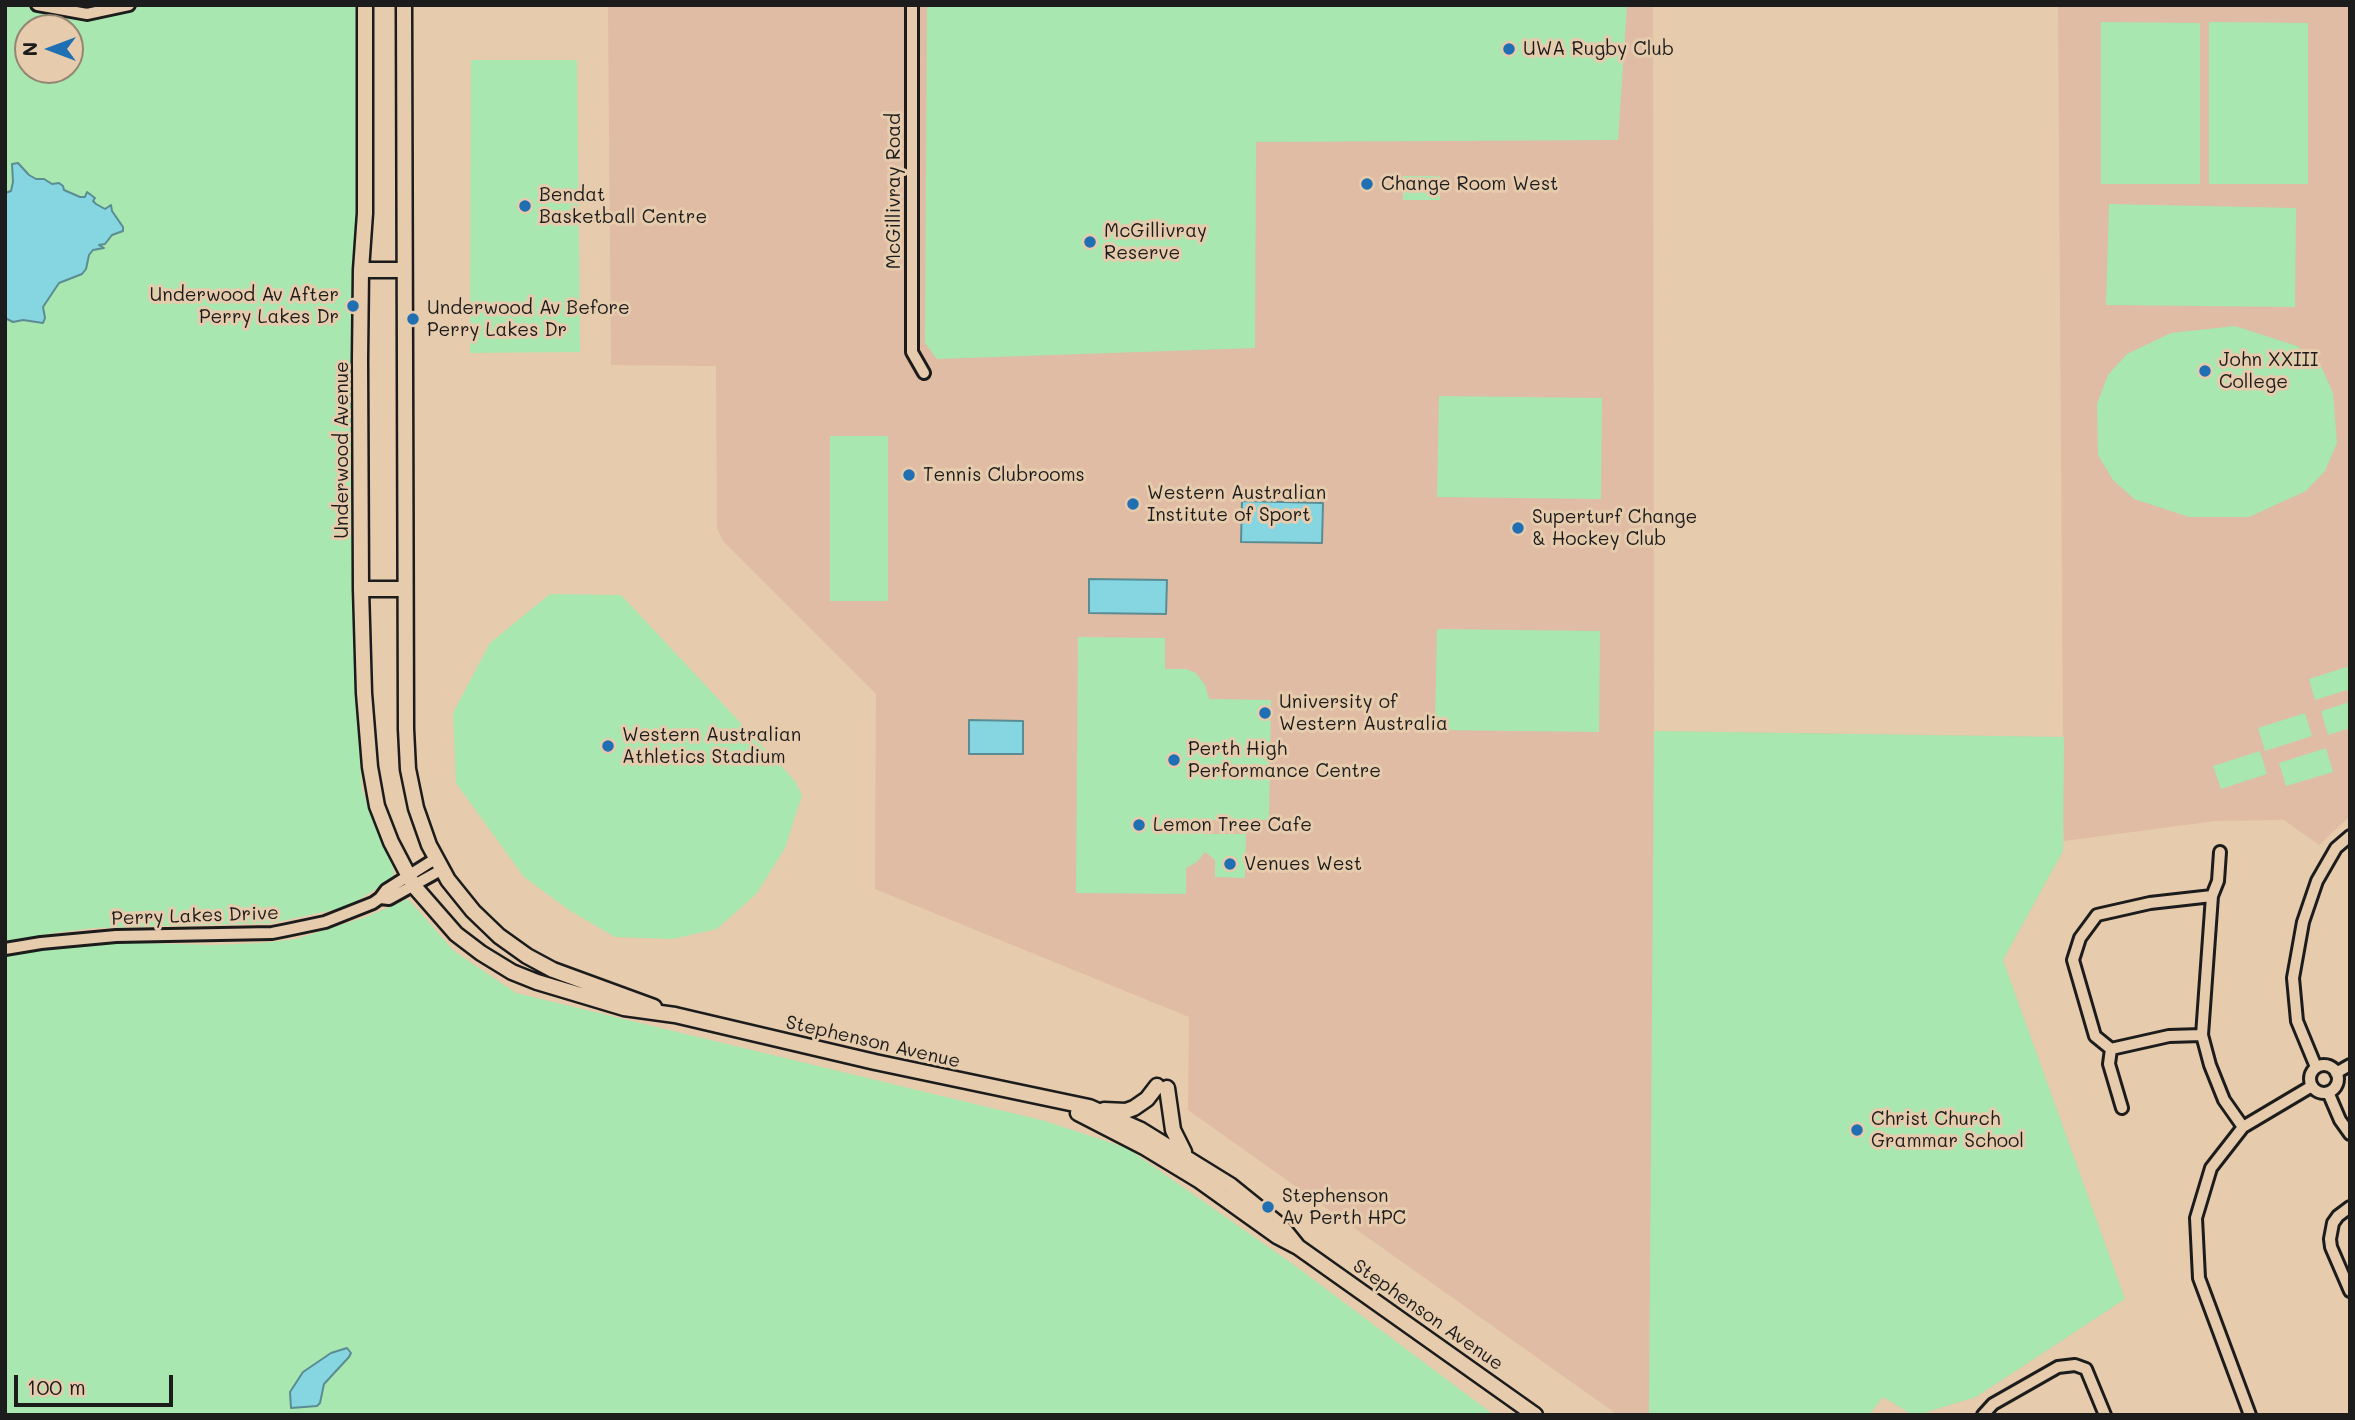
<!DOCTYPE html>
<html>
<head>
<meta charset="utf-8">
<style>
  body { margin:0 }
  #map { position:relative; width:2355px; height:1420px; overflow:hidden; background:#e6cbad; font-family:Mali,sans-serif }
  canvas { display:block }
  .frame { position:absolute; inset:0; border:7px solid #1c1c1c; pointer-events:none }
  .north { position:absolute; left:14px; top:14px; width:70px; height:70px; box-sizing:border-box; background:#e6cbad; border:2px solid #958573; border-radius:50%; rotate:270deg; font-size:19px; font-weight:700; line-height:28px; text-align:center; color:#1c1c1c }
  .north::after { content:''; display:block; margin:auto; width:24px; height:32px; background:#1f6fb2; clip-path:polygon(50% 0,100% 100%,50% 72%,0 100%) }
  .scale { position:absolute; left:14px; top:1375px; width:159px; height:32px; box-sizing:border-box; border:4px solid #1c1c1c; border-top:0; padding-left:9px; font-size:21px; line-height:24px; white-space:nowrap; color:#1c1c1c; -webkit-text-stroke:5px #e6cbad; paint-order:stroke }
</style>
</head>
<body>
<div id="map">
<canvas width="2355" height="1420"></canvas>
<div class="frame"></div>
<div class="north">N</div>
<div class="scale">100 m</div>
</div>
<script>
const ctx = document.querySelector('canvas').getContext('2d');
ctx.lineJoin = 'round';
function fill(path, color) {
  ctx.fillStyle = color;
  ctx.fill(path, 'evenodd');
}
function toPath(rows) {
  const path = new Path2D();
  for (const r of rows) {
    if (r.length === 3) {
      path.moveTo(r[0] + r[2], r[1]);
      path.arc(r[0], r[1], r[2], 0, 2 * Math.PI);
      continue;
    }
    path.moveTo(r[0], r[1]);
    for (let i = 2; i < r.length; i += 2) path.lineTo(r[i], r[i + 1]);
  }
  return path;
}
function stroke(path, color, width, dash) {
  ctx.strokeStyle = color;
  ctx.lineWidth = width;
  ctx.lineCap = dash ? 'butt' : 'round';
  ctx.setLineDash(dash || []);
  ctx.stroke(path);
}
function label(font, color, halo, rows, align = 'center') {
  ctx.font = font + ' Mali,sans-serif';
  ctx.lineWidth = 6;
  ctx.setLineDash([]);
  ctx.textBaseline = 'middle';
  ctx.strokeStyle = halo;
  ctx.fillStyle = color;
  for (const [text, x, y, turn = 0] of rows) {
    ctx.save();
    ctx.translate(x, y);
    ctx.rotate((+turn || 0) * Math.PI / 180);
    ctx.textAlign = isNaN(turn) ? turn : align;
    if (halo) ctx.strokeText(text, 0, 0);
    ctx.fillText(text, 0, 0);
    ctx.restore();
  }
}
fill(toPath([
  [608,5,1653,5,1654,731,2063,737,2058,5,2350,5,2350,816,2319,845,2284,820,2215,821,2064,841,2064,816,2063,851,2003,960,2125,1299,1976,1397,1917,1415,1913,1415,1883,1397,1869,1415,1618,1415,1188,1110,1189,1017,875,889,876,694,723,541,717,528,716,366,611,365]
]), '#dfbca3');
fill(toPath([
  [5,5,27,5,71,19,103,18,144,5,358,5,358,181,353,338,356,672,362,789,376,829,392,862,394,874,387,882,347,907,272,923,94,928,54,933,5,942],
  [28,28,70,28,70,70,28,70],
  [927,5,1627,5,1618,140,1256,142,1255,348,937,359,925,343],
  [2101,22,2200,23,2200,184,2101,184],
  [2209,22,2308,23,2308,184,2209,184],
  [471,60,577,60,580,352,470,353],
  [1403,176,1440,176,1440,200,1403,200],
  [2109,204,2296,208,2295,307,2106,305],
  [2235,326,2297,346,2321,366,2333,393,2337,443,2325,471,2306,491,2249,517,2189,517,2134,499,2113,480,2098,455,2097,404,2108,375,2127,354,2171,333],
  [1439,396,1602,398,1601,499,1437,497],
  [830,436,888,436,888,601,830,601],
  [550,594,621,595,794,780,802,795,785,848,757,893,717,929,672,939,615,937,569,910,524,877,456,783,453,713,490,643],
  [1437,629,1600,631,1599,732,1435,730],
  [1078,637,1165,638,1165,669,1186,669,1196,673,1205,685,1209,699,1271,700,1269,820,1202,820,1203,834,1246,834,1245,878,1215,877,1215,860,1205,852,1197,862,1186,868,1186,894,1076,893],
  [2350,666,2350,689,2315,700,2309,679],
  [2350,702,2350,728,2328,735,2321,711],
  [2305,713,2312,736,2265,751,2258,728],
  [1654,731,2064,737,2063,851,2003,960,2125,1299,1976,1397,1917,1415,1913,1415,1883,1397,1869,1415,1649,1415],
  [2326,748,2333,772,2286,786,2279,763],
  [2260,751,2267,774,2221,789,2213,766],
  [408,899,454,951,516,993,1045,1121,1127,1148,1294,1265,1494,1415,5,1415,5,953,55,945,102,942,214,945,260,943,296,939,366,917]
]), '#a8e7af');
const water = toPath([
  [18,163,29,175,36,179,44,179,52,184,59,183,63,186,64,190,80,197,85,197,87,192,95,198,93,201,96,204,105,209,111,205,112,211,123,227,123,231,112,235,105,244,99,245,104,248,93,250,89,255,86,269,82,274,59,283,43,307,45,318,43,323,23,320,13,322,5,318,5,193,11,191,13,182,12,164,18,163],
  [1242,501,1323,503,1322,543,1241,542,1242,501],
  [1089,579,1167,580,1166,614,1089,613,1089,579],
  [969,720,1023,721,1023,754,969,754,969,720],
  [347,1348,351,1353,349,1357,324,1384,320,1403,317,1406,291,1408,290,1392,303,1372,331,1353,347,1348]
]);
fill(water, '#86d6e2');
stroke(water, '#5c8c93', 2);
const minor = toPath([
  [37,5,87,14,129,5],
  [912,5,912,352,924,373],
  [2220,852,2218,881,2212,896,2202,1035,2210,1065,2224,1100,2243,1127],
  [380,898,389,899,441,870],
  [5,949,41,943,116,936,272,933,287,930,325,922,373,903,380,898,386,890,435,859],
  [2111,1049,2095,1036,2073,960,2080,938,2097,915,2150,903,2212,896],
  [2324,1079,14],
  [2316,1067,2297,1021,2293,978,2303,922,2317,881,2336,848,2350,836],
  [2336,1073,2350,1065],
  [2328,1092,2340,1120,2350,1134],
  [2122,1108,2109,1064,2111,1049,2169,1036,2202,1035],
  [2350,1207,2338,1216,2333,1223,2330,1239,2331,1247,2350,1291],
  [1983,1415,1993,1404,2058,1367,2075,1365,2086,1369,2105,1415],
  [2250,1415,2199,1278,2196,1218,2211,1168,2243,1127,2312,1086]
]);
const major = toPath([
  [365,5,365,213,361,270,360,359,361,589,364,693,370,767,377,806,391,842,414,886,456,934,481,953,512,972,537,982,624,1008,675,1015,875,1062,1089,1107,1141,1130,1230,1185,1282,1227,1298,1247],
  [404,5,406,729,408,769,416,808,429,845,448,880,473,911,499,936,527,956,553,970,654,1007],
  [361,270,404,270],
  [361,589,405,589],
  [1167,1088,1173,1130,1184,1152],
  [1104,1110,1126,1111,1134,1108,1147,1099,1157,1086],
  [1078,1113,1144,1147,1200,1181,1277,1236,1298,1247,1535,1415]
]);
stroke(minor, '#1c1c1c', 16);
stroke(major, '#1c1c1c', 19);
stroke(minor, '#e6cbad', 10);
stroke(major, '#e6cbad', 14);
for (const [x, y, r, color] of [
  [1509,49,7,"#1f6fb2"],
  [1367,184,7,"#1f6fb2"],
  [525,206,7,"#1f6fb2"],
  [1090,242,7,"#1f6fb2"],
  [353,306,7,"#1f6fb2"],
  [413,319,7,"#1f6fb2"],
  [2205,371,7,"#1f6fb2"],
  [909,475,7,"#1f6fb2"],
  [1133,504,7,"#1f6fb2"],
  [1518,528,7,"#1f6fb2"],
  [1265,713,7,"#1f6fb2"],
  [608,746,7,"#1f6fb2"],
  [1174,760,7,"#1f6fb2"],
  [1139,825,7,"#1f6fb2"],
  [1230,864,7,"#1f6fb2"],
  [1857,1130,7,"#1f6fb2"],
  [1268,1207,7,"#1f6fb2"]
]) {
  const dot = new Path2D();
  dot.arc(x, y, r, 0, 2 * Math.PI);
  ctx.fillStyle = color;
  ctx.fill(dot);
  stroke(dot, '#e6cbad', 2.5);
}
label('19px', '#1c1c1c', '#e6cbad', [
  ["UWA Rugby Club",1523,49],
  ["Change Room West",1381,184],
  ["Bendat",539,195],
  ["Basketball Centre",539,217],
  ["McGillivray",1104,231],
  ["Reserve",1104,253],
  ["Underwood Av After",339,295,"right"],
  ["Perry Lakes Dr",339,317,"right"],
  ["Underwood Av Before",427,308],
  ["Perry Lakes Dr",427,330],
  ["John XXIII",2219,360],
  ["College",2219,382],
  ["Tennis Clubrooms",923,475],
  ["Western Australian",1147,493],
  ["Institute of Sport",1147,515],
  ["Superturf Change",1532,517],
  ["& Hockey Club",1532,539],
  ["University of",1279,702],
  ["Western Australia",1279,724],
  ["Western Australian",622,735],
  ["Athletics Stadium",622,757],
  ["Perth High",1188,749],
  ["Performance Centre",1188,771],
  ["Lemon Tree Cafe",1153,825],
  ["Venues West",1244,864],
  ["Christ Church",1871,1119],
  ["Grammar School",1871,1141],
  ["Stephenson",1282,1196],
  ["Av Perth HPC",1282,1218]
], 'left');
label('19px', '#1c1c1c', '#e6cbad', [
  ["McGillivray Road",894,191,-90],
  ["Underwood Avenue",342,450,-90],
  ["Perry Lakes Drive",195,916,-2],
  ["Stephenson Avenue",873,1042,13],
  ["Stephenson Avenue",1428,1315,35]
]);
</script>
</body>
</html>
